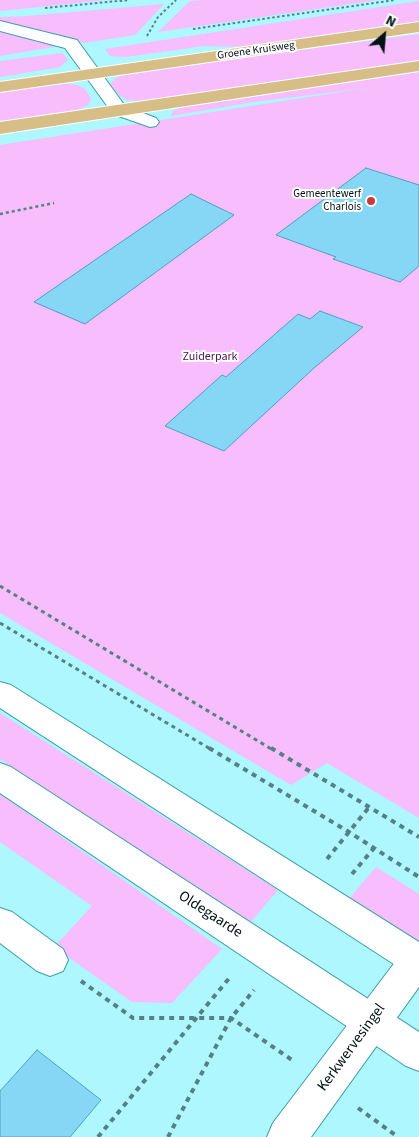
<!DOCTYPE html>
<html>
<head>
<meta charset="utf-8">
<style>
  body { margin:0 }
  #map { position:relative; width:419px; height:1137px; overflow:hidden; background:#aef7fe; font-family:"Source Sans 3",sans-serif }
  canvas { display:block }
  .north { position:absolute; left:359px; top:10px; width:50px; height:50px; -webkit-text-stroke:4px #fff; paint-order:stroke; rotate:27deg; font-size:14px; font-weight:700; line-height:20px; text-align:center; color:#001113 }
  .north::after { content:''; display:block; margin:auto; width:18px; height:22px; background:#001113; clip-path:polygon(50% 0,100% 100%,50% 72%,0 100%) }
</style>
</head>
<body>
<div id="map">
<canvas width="419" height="1137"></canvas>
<div class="north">N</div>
</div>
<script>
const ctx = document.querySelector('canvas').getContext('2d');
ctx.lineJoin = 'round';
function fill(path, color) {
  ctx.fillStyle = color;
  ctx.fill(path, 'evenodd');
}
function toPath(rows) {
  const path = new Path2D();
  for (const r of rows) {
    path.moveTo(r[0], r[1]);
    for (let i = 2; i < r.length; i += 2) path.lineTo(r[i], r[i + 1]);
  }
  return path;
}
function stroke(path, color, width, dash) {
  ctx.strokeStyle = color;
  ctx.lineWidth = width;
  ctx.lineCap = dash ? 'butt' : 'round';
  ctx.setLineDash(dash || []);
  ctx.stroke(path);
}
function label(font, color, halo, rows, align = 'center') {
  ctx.font = font + ' "Source Sans 3",sans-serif';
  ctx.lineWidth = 4;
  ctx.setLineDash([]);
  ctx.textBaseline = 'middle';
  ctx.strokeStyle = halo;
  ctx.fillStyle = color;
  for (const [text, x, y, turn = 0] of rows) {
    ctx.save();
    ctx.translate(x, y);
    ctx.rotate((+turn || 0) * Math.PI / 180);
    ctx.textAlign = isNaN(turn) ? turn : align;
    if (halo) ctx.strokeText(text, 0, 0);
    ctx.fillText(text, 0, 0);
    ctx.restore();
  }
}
fill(toPath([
  [0,0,106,0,0,11],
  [205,0,378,0,158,32,190,1],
  [419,1,419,22,249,47,204,46,126,57,110,56,105,49],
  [164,4,135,35,84,43,0,21,0,17,28,16],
  [0,32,59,46,0,56],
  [419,34,419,61,390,66,142,101,127,100,119,95,110,84,116,78,124,74],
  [62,53,68,60,60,67,0,77,0,61],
  [419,72,419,818,327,763,291,785,0,613,0,145,367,88,253,102,171,116,173,111,184,107],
  [61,83,77,85,85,89,91,99,88,105,77,110,0,121,0,92],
  [0,713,278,890,248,925,0,759],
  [0,794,222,949,172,1003,132,1002,54,947,92,906,0,842],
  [376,867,419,894,419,943,349,899]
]), '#f7bdfc');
const building = toPath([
  [366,168,419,185,419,266,400,282,333,259,336,257,276,235,366,168],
  [191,194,234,215,85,324,34,302,191,194],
  [320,311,363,327,314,368,224,451,165,426,222,375,226,377,298,314,310,319,320,311],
  [37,1050,101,1100,70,1137,0,1137,0,1091,37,1050]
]);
fill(building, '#85d7f5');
stroke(building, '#50a2bf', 1);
const minor = toPath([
  [0,21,77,40,125,106,156,118,159,122,156,126,150,127,113,114,65,48,0,31,0,21],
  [0,908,12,912,63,949,68,960,63,971,50,976,37,971,0,943,0,908],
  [419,944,419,987,311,1137,267,1137,273,1123,405,949,419,944]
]);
const secondary = toPath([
  [0,682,11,685,419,942,419,977,406,972,0,708,0,682],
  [0,763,11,767,419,1032,419,1071,406,1066,0,793,0,763]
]);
const primary = toPath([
  [419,22,419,32,0,92,0,82,419,22],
  [419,61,419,71,0,134,0,122,419,61]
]);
stroke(minor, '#3c9ea7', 2);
stroke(secondary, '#3c9ea7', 2);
stroke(primary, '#fff', 2);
stroke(toPath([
  [45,8,129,0],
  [193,29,395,0],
  [147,36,158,17,176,0]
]), '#558186', 2, [2.5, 2.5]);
stroke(toPath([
  [0,214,54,203]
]), '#558186', 2.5, [3, 3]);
stroke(toPath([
  [0,586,273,750],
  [0,623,212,750]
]), '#558186', 3, [4, 4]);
stroke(toPath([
  [209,748,349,832,419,877],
  [271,748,419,837],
  [327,859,370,806],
  [352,874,374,848],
  [81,981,133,1018,231,1018,292,1060],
  [358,1108,398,1137],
  [98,1137,231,976],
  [168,1137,231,1018,254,990]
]), '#558186', 4, [5, 5]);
fill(minor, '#fff');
fill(secondary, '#fff');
fill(primary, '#d7be86');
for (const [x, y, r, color] of [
  [371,201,5,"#c93a3d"]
]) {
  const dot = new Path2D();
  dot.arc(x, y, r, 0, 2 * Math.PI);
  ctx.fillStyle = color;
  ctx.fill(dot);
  stroke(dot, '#fff', 2);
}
label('11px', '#001113', '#fff', [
  ["Groene Kruisweg",256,51,-8]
]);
label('11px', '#001113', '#fff', [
  ["Gemeentewerf",361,195],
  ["Charlois",361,208]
], 'right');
label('12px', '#4c1552', '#fff', [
  ["Zuiderpark",210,357]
]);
label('15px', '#001113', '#fff', [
  ["Oldegaarde",210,915,33],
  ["Kerkwervesingel",352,1048,-54]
]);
</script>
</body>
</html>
